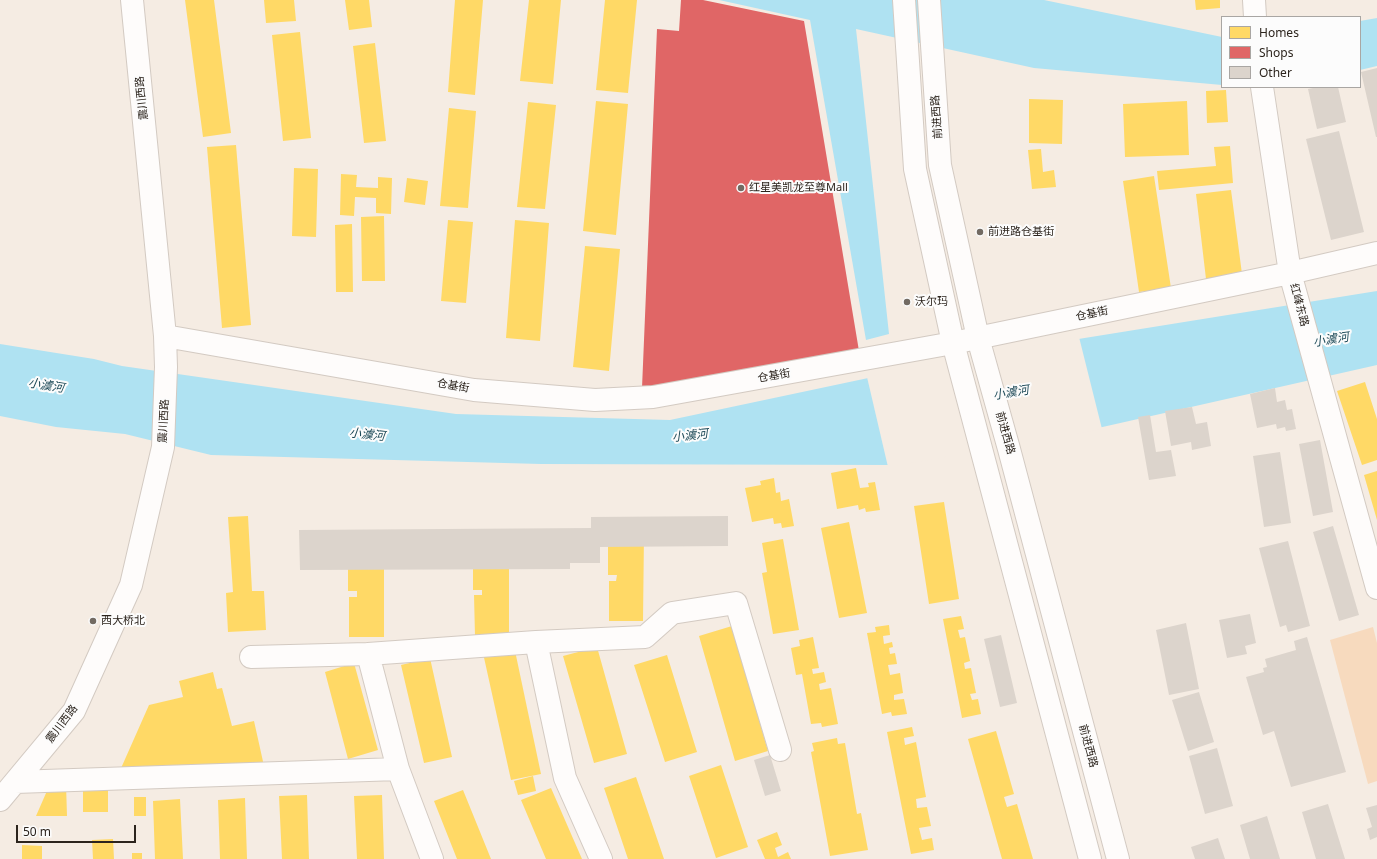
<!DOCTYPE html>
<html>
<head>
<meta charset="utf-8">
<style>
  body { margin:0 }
  #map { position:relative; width:1377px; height:859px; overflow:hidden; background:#f5ece3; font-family:"Noto Sans",sans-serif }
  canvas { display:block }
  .legend { position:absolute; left:1221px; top:16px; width:140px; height:72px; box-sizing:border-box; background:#fcfcfc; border:1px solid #a9a6a3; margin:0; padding:5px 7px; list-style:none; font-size:12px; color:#2c241d }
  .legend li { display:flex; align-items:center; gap:8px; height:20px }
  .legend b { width:20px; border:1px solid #a9a6a3 }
  .scale { position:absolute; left:16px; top:825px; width:120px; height:18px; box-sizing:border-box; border:2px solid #2c241d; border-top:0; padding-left:5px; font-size:12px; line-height:14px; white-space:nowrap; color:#2c241d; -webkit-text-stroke:3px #fcfcfc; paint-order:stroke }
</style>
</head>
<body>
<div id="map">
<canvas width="1377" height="859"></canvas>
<ul class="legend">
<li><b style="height:11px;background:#ffd966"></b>Homes</li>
<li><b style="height:11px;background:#e06666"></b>Shops</li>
<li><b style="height:11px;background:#dcd4cc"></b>Other</li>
</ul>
<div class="scale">50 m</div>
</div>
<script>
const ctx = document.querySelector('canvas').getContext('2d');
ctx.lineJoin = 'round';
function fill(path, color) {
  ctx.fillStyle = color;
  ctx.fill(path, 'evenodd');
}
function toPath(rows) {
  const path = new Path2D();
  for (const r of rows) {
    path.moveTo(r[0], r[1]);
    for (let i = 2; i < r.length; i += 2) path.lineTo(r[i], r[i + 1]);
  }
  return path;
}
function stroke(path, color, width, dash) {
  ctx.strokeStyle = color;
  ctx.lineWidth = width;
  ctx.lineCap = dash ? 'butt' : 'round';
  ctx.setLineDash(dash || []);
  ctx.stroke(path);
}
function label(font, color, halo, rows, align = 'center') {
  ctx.font = font + ' "Noto Sans","Noto Sans SC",sans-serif';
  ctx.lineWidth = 4;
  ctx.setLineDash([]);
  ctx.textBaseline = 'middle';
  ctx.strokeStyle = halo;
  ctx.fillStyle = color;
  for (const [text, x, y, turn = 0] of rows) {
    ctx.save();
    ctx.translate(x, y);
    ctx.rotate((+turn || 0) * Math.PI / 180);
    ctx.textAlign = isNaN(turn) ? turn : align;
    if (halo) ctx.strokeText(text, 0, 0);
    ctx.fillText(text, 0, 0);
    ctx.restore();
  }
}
fill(toPath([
  [1373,627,1377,643,1377,781,1368,784,1330,640]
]), '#f7dabe');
fill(toPath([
  [719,0,1044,0,1222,37,1222,85,1034,68,856,29,889,334,866,340,810,20],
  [1377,18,1377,66,1360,70,1360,21],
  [1377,291,1377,365,1076,433,893,465,541,464,211,455,125,434,56,427,0,416,0,344,94,359,122,366,456,414,670,420,873,377,1066,341]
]), '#afe2f2');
fill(toPath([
  [1079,337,1102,429,1077,434,888,467,867,377]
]), '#f5ece3');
fill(toPath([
  [185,0,214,0,231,133,203,137],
  [264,0,294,0,296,21,266,23],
  [345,0,369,0,372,27,349,30],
  [455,0,483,0,475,95,448,92],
  [529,0,561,0,553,84,520,81],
  [605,0,637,0,628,93,596,90],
  [1195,0,1220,0,1220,8,1196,10],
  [300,32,311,138,283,141,272,35],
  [375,43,386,141,364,143,353,46],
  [1226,90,1228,122,1207,123,1206,91],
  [1029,99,1063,100,1062,144,1029,143],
  [596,101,628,104,616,235,583,231],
  [1187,101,1189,155,1125,157,1123,104],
  [528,102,556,105,545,209,517,207],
  [449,108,476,111,468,208,440,206],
  [236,145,251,325,222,328,207,147],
  [1230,146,1233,183,1159,190,1157,171,1216,166,1214,147],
  [1041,149,1043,172,1054,170,1056,187,1032,189,1028,150],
  [294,168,318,169,316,237,292,236],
  [341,174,357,175,356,187,378,188,378,177,392,178,391,214,376,213,376,198,355,197,354,216,340,215],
  [1154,176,1171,288,1139,292,1123,181],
  [407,178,428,181,425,205,404,202],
  [1231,190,1242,274,1206,279,1196,194],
  [384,216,385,281,362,281,361,217],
  [448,220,473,222,466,303,441,301],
  [515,220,549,223,540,341,506,338],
  [352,224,353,292,336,292,335,225],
  [585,246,620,249,609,371,573,367],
  [1365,382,1377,419,1377,460,1362,465,1337,391],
  [856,468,860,488,869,487,868,483,875,482,880,510,866,512,865,508,859,510,858,505,837,509,831,473],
  [1377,471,1377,520,1364,475],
  [774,478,776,493,780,492,781,501,789,499,794,526,782,528,781,523,774,524,773,518,752,522,745,488,761,485,760,481],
  [944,502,959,599,929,604,914,506],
  [248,516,252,591,264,591,266,630,228,632,226,593,233,592,228,517],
  [849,522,867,613,839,618,821,528],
  [608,533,644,533,643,621,609,621,609,581,616,581,617,575,608,575],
  [783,539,799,630,773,634,762,573,767,572,762,543],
  [473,547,509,548,509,636,475,636,474,595,482,595,482,590,473,590],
  [348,549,384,549,384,637,349,637,349,597,357,597,357,591,348,591],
  [961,616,964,629,958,630,960,638,965,637,970,661,964,663,965,669,971,668,976,693,970,694,972,700,978,699,981,714,962,718,943,619],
  [889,625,890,635,883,636,884,644,892,642,893,647,889,648,890,654,895,653,897,664,888,665,890,675,900,673,903,693,894,695,894,700,904,699,907,714,892,716,891,712,882,714,867,633,876,632,875,627],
  [732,626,768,751,735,761,699,636],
  [813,637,819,668,812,669,813,674,824,672,826,682,819,684,820,690,831,688,838,724,822,727,821,723,811,724,802,674,796,675,791,648,800,646,799,640],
  [514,646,541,774,511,780,483,653],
  [597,647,627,754,594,763,563,656],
  [667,655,697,752,665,762,634,665],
  [430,658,452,757,424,763,401,665],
  [354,663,378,750,348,759,325,672],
  [213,672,217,689,222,688,232,726,254,721,264,766,118,775,149,705,183,697,179,681],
  [912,727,914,736,904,738,905,745,916,742,926,797,916,799,917,808,927,807,931,826,919,828,922,840,932,838,934,850,911,854,887,732],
  [996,731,1014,794,1004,797,1007,807,1017,804,1033,859,1002,859,968,739],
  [837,738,838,744,845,743,857,814,861,813,868,850,830,856,811,752,814,751,812,743],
  [721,765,748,847,716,858,689,776],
  [533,776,536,791,518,795,514,781],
  [636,777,664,859,628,859,604,788],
  [108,781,108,812,83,812,83,782],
  [50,784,66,784,67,816,36,816],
  [551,788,582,859,546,859,521,800],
  [463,790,491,859,457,859,434,801],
  [307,795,309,859,282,859,279,796],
  [382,795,384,859,357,859,354,796],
  [134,797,146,797,146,816,134,816],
  [245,798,247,859,220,859,218,800],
  [180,799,183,859,155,859,153,801],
  [777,832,782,845,775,848,778,857,788,852,791,859,765,859,757,840],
  [113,839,114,859,93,859,92,840],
  [22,845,42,846,42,859,22,859],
  [132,853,142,853,142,859,132,859]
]), '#ffd966');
fill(toPath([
  [681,0,703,0,804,21,859,351,642,388,657,29,679,31]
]), '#e06666');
fill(toPath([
  [1377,68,1377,137,1376,137,1361,72],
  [1318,87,1338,87,1346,122,1317,129,1308,89],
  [1339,131,1364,232,1331,240,1306,139],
  [1275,388,1277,402,1285,400,1287,410,1292,409,1296,429,1286,431,1285,427,1277,429,1276,424,1257,428,1250,394],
  [1192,407,1196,424,1207,422,1211,446,1192,450,1191,442,1171,446,1165,411],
  [1150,415,1156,452,1171,450,1176,476,1149,480,1138,417],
  [1320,440,1333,512,1313,516,1299,444],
  [1280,452,1291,523,1264,527,1253,456],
  [728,516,728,546,600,547,600,563,570,563,570,569,300,570,299,530,591,528,591,517],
  [1333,526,1359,615,1339,621,1313,532],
  [1288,541,1310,626,1288,632,1286,625,1280,627,1259,548],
  [1250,614,1256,643,1245,646,1247,654,1227,658,1219,620],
  [1186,623,1199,689,1169,695,1156,630],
  [1001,635,1017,703,1000,707,984,639],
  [1307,637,1346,772,1291,787,1274,731,1263,735,1246,677,1264,672,1263,668,1267,667,1265,659,1296,650,1294,641],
  [1199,692,1214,742,1188,751,1172,700],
  [1217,748,1233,806,1205,814,1189,756],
  [770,755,781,791,765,796,754,760],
  [1328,804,1345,859,1316,859,1302,812],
  [1377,805,1377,837,1370,840,1367,829,1372,827,1366,808],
  [1267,816,1280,859,1250,859,1240,825],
  [1218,838,1225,859,1195,859,1191,847]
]), '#dcd4cc');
const minor = toPath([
  [1254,0,1255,17],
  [1262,87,1290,273,1377,588],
  [165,336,474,390,595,400,653,397,953,343,1290,273,1377,253],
  [536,642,565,778,601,859],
  [251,657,368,654],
  [398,769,432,859],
  [15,782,398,769,368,654,536,642,645,637,672,613,736,603,780,750],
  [0,800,74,711,131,585,163,447,166,367,165,336,132,0]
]);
const major = toPath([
  [904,0,915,169,953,343,1090,859],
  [929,0,940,165,978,338,1009,449,1118,859]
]);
stroke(minor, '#d3cac2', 24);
stroke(major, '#d3cac2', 24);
stroke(minor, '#fefcfb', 22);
stroke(major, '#fefcfb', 22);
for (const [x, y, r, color] of [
  [741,188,4,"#726a62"],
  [980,232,4,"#726a62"],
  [907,302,4,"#726a62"],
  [93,621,4,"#726a62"]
]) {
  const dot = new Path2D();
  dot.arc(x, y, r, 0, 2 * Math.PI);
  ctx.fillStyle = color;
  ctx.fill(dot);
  stroke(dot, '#fcfcfc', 1.5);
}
label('11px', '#2c241d', '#fcfcfc', [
  ["震川西路",142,98,-96],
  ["前进西路",937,117,-94],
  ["红峰东路",1299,305,75],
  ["仓基街",1092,314,-12],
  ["仓基街",774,376,-10],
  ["仓基街",453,386,10],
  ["震川西路",164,421,-87],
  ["前进西路",1005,433,74],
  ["震川西路",62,724,-53],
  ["前进西路",1088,746,75]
]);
label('11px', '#2c241d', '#fcfcfc', [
  ["红星美凯龙至尊Mall",749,188],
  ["前进路仓基街",988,232],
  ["沃尔玛",915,302],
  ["西大桥北",101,621]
], 'left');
label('italic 12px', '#1a4755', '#fcfcfc', [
  ["小澞河",1331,340,-9],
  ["小澞河",46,386,9],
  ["小澞河",1011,393,-9],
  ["小澞河",367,435,6],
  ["小澞河",690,436,-6]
]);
</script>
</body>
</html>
